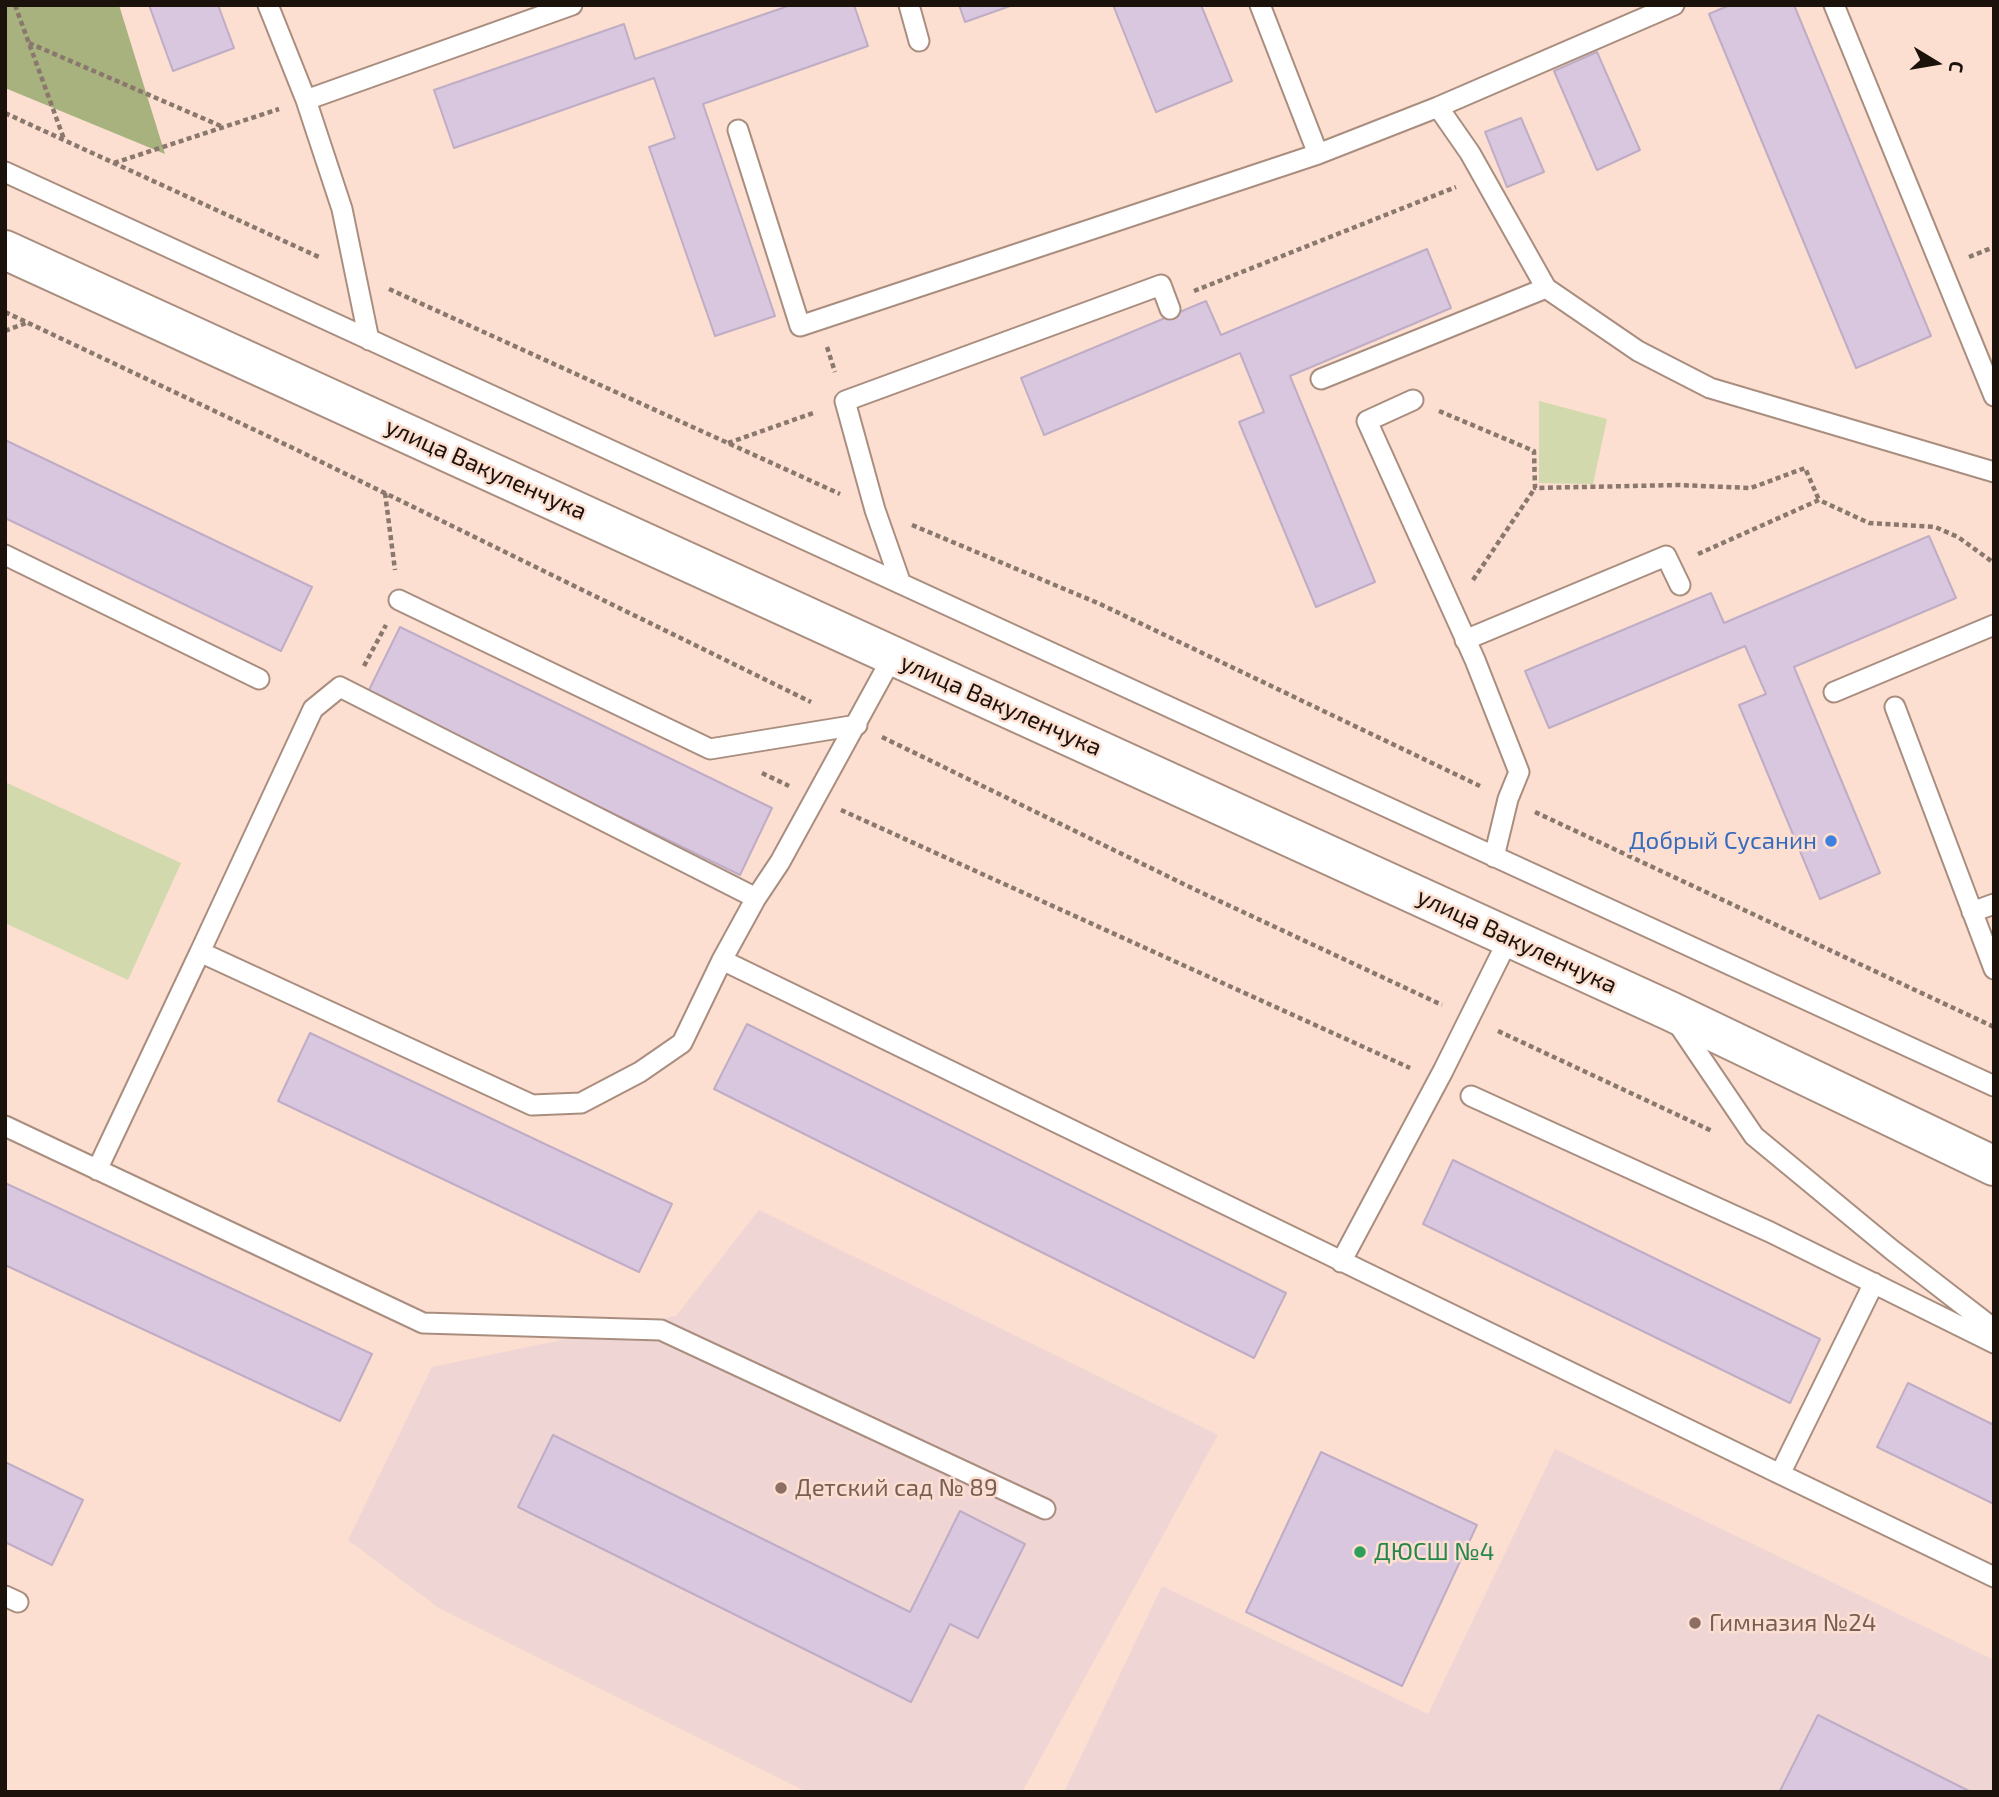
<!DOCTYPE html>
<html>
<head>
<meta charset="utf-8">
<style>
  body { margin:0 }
  #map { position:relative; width:1999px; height:1797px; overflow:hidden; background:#fcdfd0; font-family:"Exo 2",sans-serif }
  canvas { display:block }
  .frame { position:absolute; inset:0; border:7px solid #1b120c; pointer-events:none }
  .north { position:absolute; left:1901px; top:28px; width:70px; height:70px; -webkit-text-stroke:5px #fcdfd0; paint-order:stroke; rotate:101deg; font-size:19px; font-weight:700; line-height:28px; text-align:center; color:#1b120c }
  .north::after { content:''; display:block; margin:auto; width:24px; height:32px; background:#1b120c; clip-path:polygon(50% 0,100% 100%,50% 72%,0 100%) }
</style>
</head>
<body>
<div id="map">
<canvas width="1999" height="1797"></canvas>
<div class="frame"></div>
<div class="north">С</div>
</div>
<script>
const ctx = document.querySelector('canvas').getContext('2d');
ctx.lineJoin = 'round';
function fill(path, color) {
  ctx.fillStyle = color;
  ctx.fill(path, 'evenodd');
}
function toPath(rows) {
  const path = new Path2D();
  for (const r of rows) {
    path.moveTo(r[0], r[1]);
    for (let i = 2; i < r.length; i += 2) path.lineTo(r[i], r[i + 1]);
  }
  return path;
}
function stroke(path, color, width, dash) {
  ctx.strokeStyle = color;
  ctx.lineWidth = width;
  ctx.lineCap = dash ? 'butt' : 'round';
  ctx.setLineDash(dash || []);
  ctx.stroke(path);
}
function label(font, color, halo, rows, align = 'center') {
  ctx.font = font + ' "Exo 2",sans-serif';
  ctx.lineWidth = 5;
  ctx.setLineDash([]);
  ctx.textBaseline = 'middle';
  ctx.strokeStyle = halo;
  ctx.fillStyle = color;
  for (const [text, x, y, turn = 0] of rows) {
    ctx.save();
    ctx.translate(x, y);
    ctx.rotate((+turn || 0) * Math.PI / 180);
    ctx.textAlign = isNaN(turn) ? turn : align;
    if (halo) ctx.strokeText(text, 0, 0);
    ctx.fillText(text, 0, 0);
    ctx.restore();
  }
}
fill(toPath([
  [759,1210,1218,1435,1022,1792,807,1792,439,1608,348,1540,432,1367,676,1316],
  [1555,1449,1994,1660,1994,1792,1064,1792,1162,1586,1428,1714]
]), '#efd5d4');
fill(toPath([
  [1539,401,1607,419,1593,484,1539,483],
  [5,782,181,863,128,980,5,923]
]), '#d1d9ad');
fill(toPath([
  [5,5,119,5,165,154,5,88]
]), '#a8b27e');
const building = toPath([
  [149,5,218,5,234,48,173,71,149,5],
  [791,5,854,5,868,46,703,104,775,316,715,336,649,147,675,138,654,78,454,148,434,90,624,24,635,59,791,5],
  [959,5,1013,5,965,22,959,5],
  [1113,5,1201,5,1232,81,1156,112,1113,5],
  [1730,5,1794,5,1931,336,1856,368,1709,14,1730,5],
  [1597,52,1640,150,1597,170,1554,71,1597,52],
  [1521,118,1544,172,1507,187,1485,132,1521,118],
  [1427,249,1451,308,1290,376,1375,582,1316,607,1239,422,1264,412,1240,353,1044,435,1021,378,1206,301,1221,335,1427,249],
  [5,440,312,587,281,651,5,518,5,440],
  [1929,536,1956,598,1794,667,1880,873,1820,899,1739,705,1766,694,1745,646,1549,728,1525,671,1711,593,1724,623,1929,536],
  [400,627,772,808,740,875,367,694,400,627],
  [747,1024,1286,1293,1254,1358,714,1089,747,1024],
  [310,1033,672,1204,639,1272,278,1101,310,1033],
  [1453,1160,1820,1339,1790,1403,1423,1224,1453,1160],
  [5,1183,372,1354,340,1421,5,1265,5,1183],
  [1908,1383,1994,1425,1994,1504,1877,1447,1908,1383],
  [553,1435,910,1612,960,1511,1025,1544,978,1638,950,1624,911,1702,518,1507,553,1435],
  [1321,1452,1477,1525,1402,1686,1246,1612,1321,1452],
  [5,1462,83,1500,52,1565,5,1542,5,1462],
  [1818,1715,1971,1792,1780,1791,1818,1715]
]);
fill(building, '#d9c7e0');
stroke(building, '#beadc5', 2);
const lane = toPath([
  [268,5,306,100,342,209,369,340],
  [909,5,919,41],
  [1260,5,1318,154],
  [1834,5,1994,396],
  [306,100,572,5],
  [1438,107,1470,153,1546,288,1638,351,1710,388,1994,472],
  [738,130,800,326,1318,154,1438,107,1674,5],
  [5,172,1994,1086],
  [1321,379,1546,288],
  [1413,400,1367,421,1475,660,1519,772,1508,799,1494,857],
  [5,555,259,679],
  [901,584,875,510,845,401,1161,285,1170,309],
  [399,600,710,749,857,725],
  [1465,640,1666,556,1680,585],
  [893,656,780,862,756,898,722,960,1780,1474,1874,1283],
  [1834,692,1994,625],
  [1895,707,1994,969],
  [1972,912,1994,904],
  [200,952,313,709,340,687,756,898],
  [1676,1021,1754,1136,1892,1250,1994,1329],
  [1471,1096,1770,1232,1994,1343],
  [5,1126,423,1323,661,1330,1045,1509],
  [97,1170,200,952,532,1105,581,1103,640,1072,682,1043,722,960],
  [1341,1262,1443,1071,1509,938],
  [1780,1474,1994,1577],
  [5,1596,18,1602]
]);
const secondary = toPath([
  [5,250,1670,1011,1994,1166]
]);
stroke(lane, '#a98e80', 23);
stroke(secondary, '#a98e80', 42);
stroke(toPath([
  [15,5,64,139],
  [29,43,223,127],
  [5,113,321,258],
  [114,163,279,109],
  [1969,257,1994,247],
  [389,289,840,494],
  [1194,291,1456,187],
  [5,312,295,449,811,702],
  [5,331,26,323],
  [827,347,835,372],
  [1439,411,1534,451,1535,488,1678,485,1751,488,1805,468,1819,500],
  [728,443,816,412],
  [385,493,395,570],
  [912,525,1100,604,1480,786],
  [1698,554,1819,500,1869,523,1935,527,1958,537,1994,563],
  [1473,580,1535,488],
  [364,666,386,625],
  [882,737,1198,891,1442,1005],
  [762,773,789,786],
  [841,810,1410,1068],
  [1535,812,1994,1027],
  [1498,1031,1712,1131]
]), '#8a776d', 4.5, [5, 3.5]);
stroke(lane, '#fff', 19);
stroke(secondary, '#fff', 38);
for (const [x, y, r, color] of [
  [1831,841,7,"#3f7fe0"],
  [781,1488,7,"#8d6e63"],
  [1360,1552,7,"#2e9e5b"],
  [1695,1623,7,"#8d6e63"]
]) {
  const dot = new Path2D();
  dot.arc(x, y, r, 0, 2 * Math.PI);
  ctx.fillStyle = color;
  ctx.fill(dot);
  stroke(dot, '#fcdfd0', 2.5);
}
label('24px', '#1b120c', '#fcdfd0', [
  ["улица Вакуленчука",486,469,24],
  ["улица Вакуленчука",1001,705,24],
  ["улица Вакуленчука",1517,941,25]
]);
label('24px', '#366cbe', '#fcdfd0', [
  ["Добрый Сусанин",1817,841]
], 'right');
label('24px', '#785e54', '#fcdfd0', [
  ["Детский сад № 89",795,1488],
  ["Гимназия №24",1709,1623]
], 'left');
label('24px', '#27864d', '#fcdfd0', [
  ["ДЮСШ №4",1374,1552]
], 'left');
</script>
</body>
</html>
